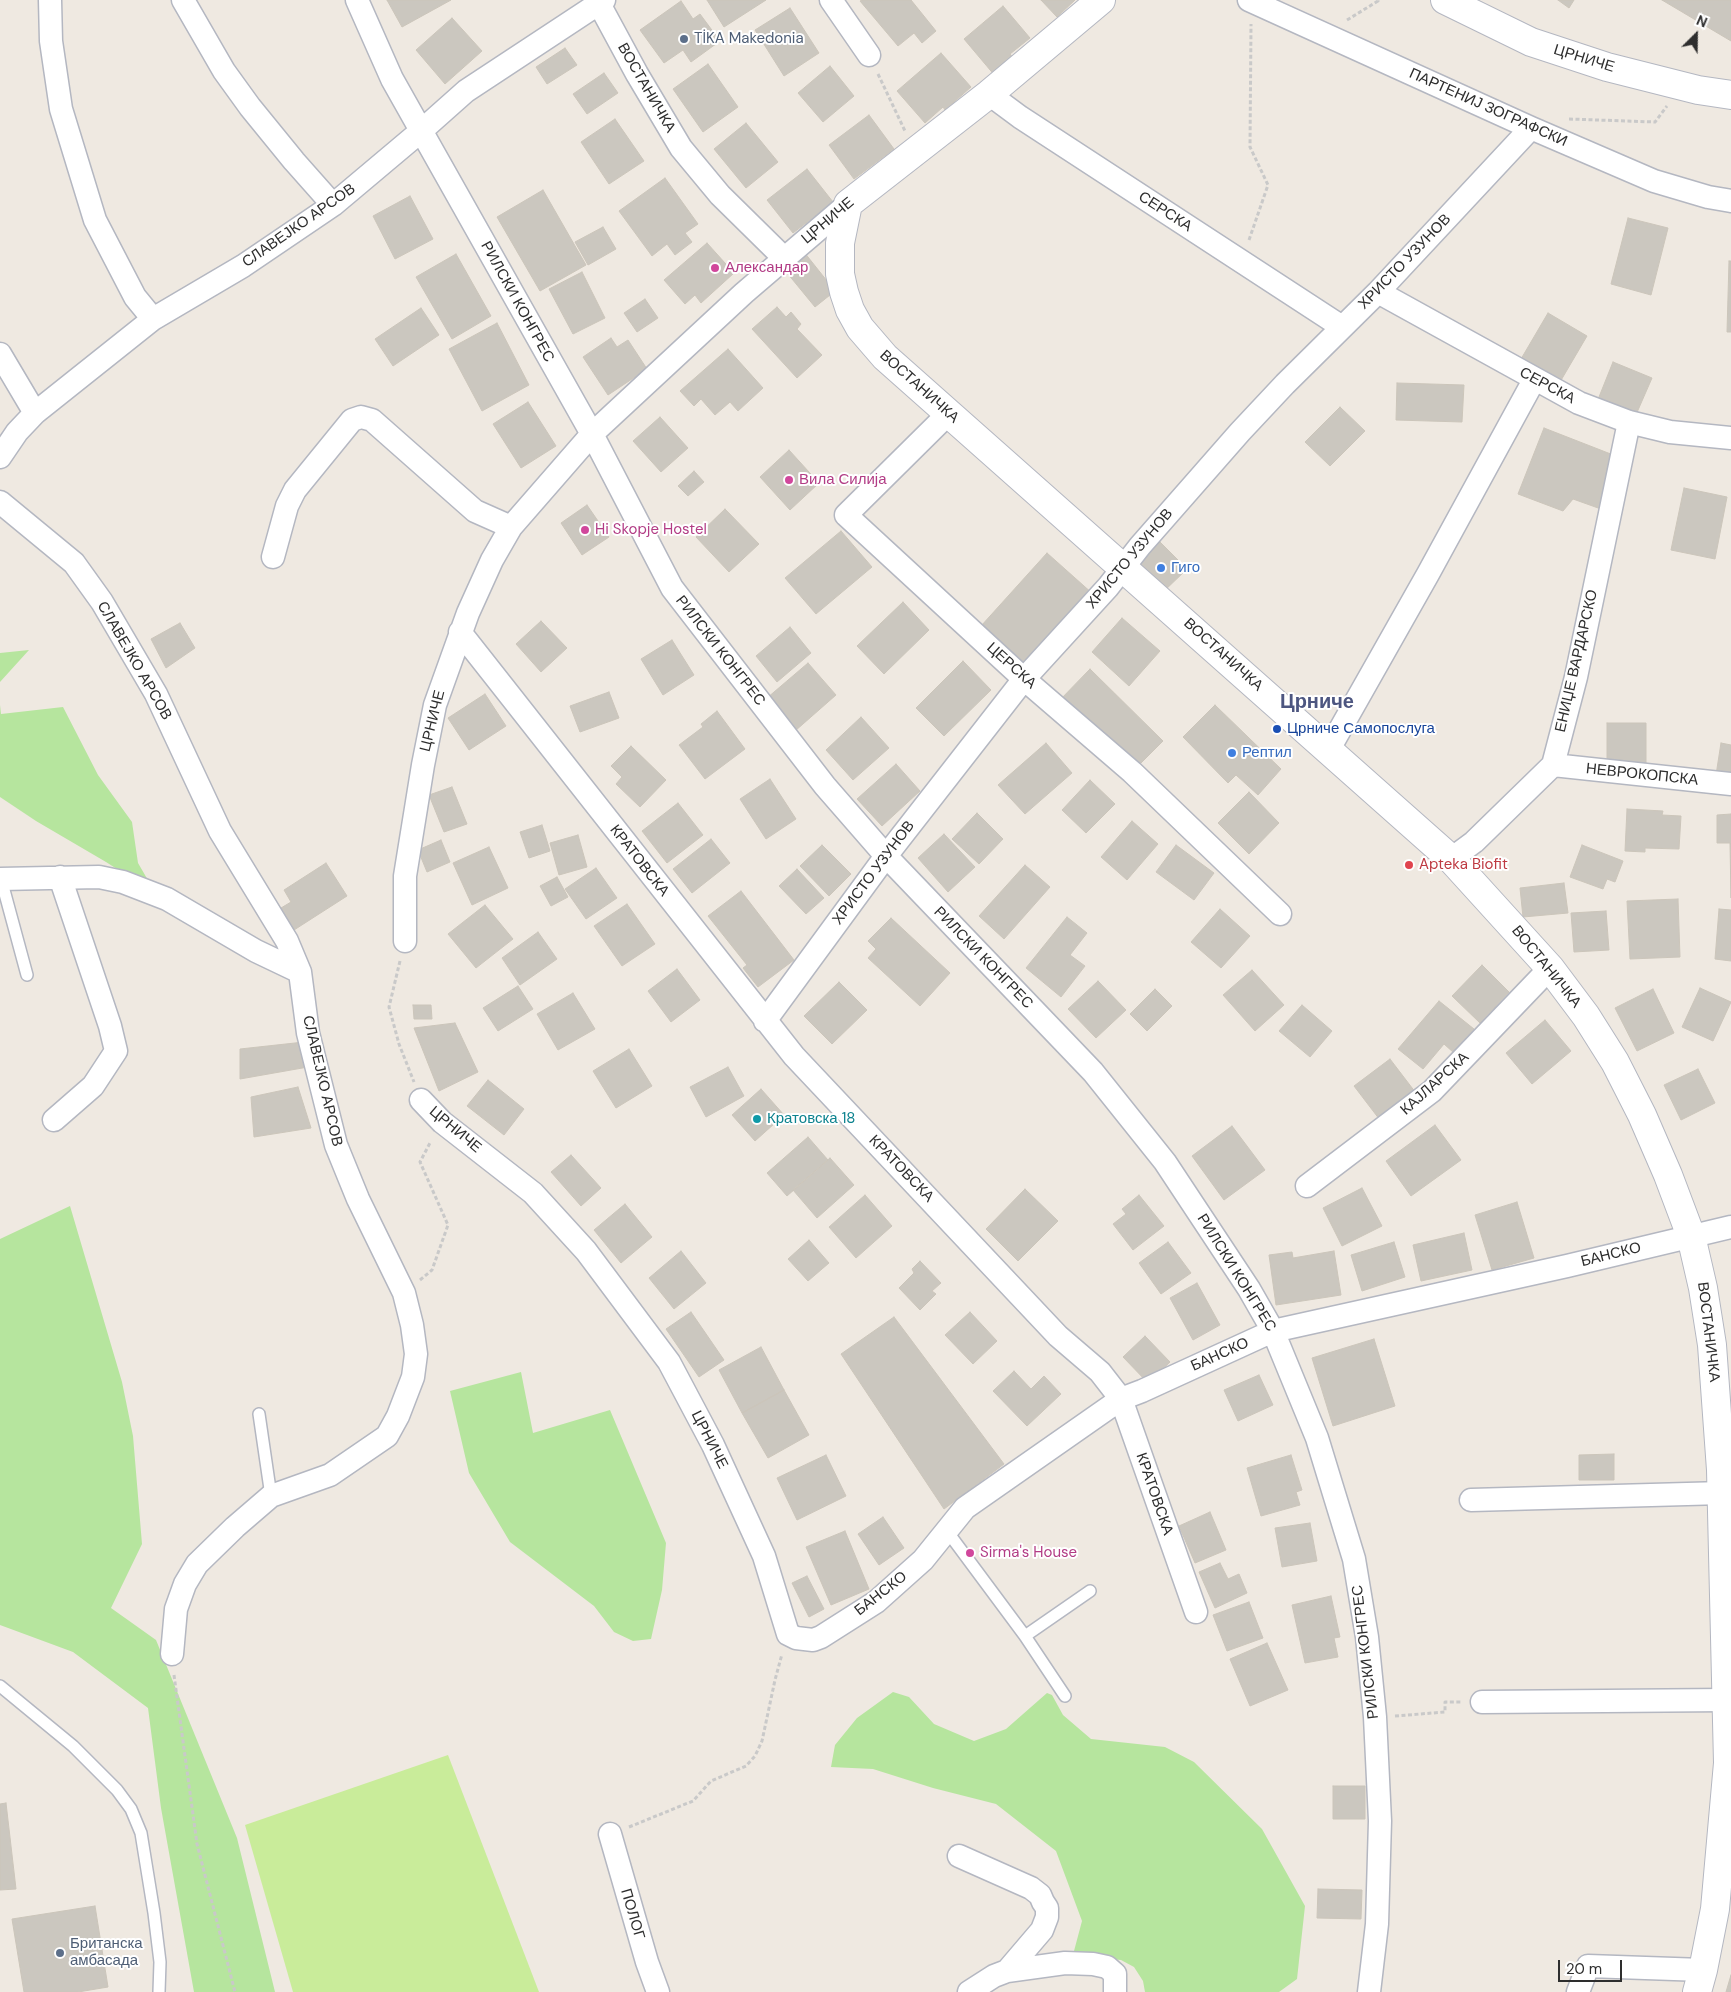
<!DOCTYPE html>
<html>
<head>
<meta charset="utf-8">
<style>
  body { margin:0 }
  #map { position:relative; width:1731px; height:1992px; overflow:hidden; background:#efe9e1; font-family:"DM Sans",sans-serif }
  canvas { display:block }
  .north { position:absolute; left:1671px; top:10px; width:50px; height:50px; -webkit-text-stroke:4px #fff; paint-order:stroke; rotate:23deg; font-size:14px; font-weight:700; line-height:20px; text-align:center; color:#2e2e2e }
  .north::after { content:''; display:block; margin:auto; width:18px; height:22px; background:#2e2e2e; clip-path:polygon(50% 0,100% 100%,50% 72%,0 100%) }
  .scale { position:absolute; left:1558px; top:1960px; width:64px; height:22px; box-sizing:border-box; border:2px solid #2e2e2e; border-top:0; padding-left:6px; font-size:15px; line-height:18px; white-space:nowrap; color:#2e2e2e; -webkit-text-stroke:4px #fff; paint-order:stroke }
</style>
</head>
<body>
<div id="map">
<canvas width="1731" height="1992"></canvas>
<div class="north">N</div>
<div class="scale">20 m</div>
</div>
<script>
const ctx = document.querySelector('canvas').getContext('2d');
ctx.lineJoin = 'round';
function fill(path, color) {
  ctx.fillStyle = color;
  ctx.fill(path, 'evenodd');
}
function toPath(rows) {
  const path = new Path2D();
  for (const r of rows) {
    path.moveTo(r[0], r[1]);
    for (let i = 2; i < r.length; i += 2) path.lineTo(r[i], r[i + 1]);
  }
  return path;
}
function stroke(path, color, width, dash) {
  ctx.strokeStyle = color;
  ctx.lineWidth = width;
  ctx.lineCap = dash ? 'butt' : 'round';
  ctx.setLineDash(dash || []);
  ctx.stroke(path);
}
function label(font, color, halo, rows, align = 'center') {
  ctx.font = font + ' "DM Sans",sans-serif';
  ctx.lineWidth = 4;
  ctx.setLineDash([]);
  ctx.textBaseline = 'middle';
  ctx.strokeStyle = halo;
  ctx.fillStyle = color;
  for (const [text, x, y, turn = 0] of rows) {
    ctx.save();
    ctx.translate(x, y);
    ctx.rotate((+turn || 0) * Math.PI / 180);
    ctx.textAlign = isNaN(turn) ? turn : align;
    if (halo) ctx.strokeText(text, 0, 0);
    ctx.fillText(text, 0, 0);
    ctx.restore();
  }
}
fill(toPath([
  [29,650,0,682,0,653],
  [0,705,1,714,63,707,98,775,132,822,138,863,156,894,106,862,36,821,0,797],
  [70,1206,122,1382,133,1436,142,1544,111,1608,156,1640,237,1838,275,1992,194,1992,161,1808,148,1708,73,1652,0,1625,0,1239],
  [521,1372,533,1433,610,1410,666,1543,662,1590,651,1639,633,1641,614,1632,594,1606,510,1542,469,1473,450,1391],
  [893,1692,909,1697,934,1724,974,1741,1006,1729,1047,1693,1052,1695,1063,1715,1091,1739,1165,1747,1194,1762,1262,1829,1305,1906,1297,1979,1279,1992,1145,1992,1143,1981,1134,1967,1121,1960,1093,1957,1074,1951,1082,1921,1056,1851,996,1804,933,1788,873,1769,831,1767,835,1745,857,1718]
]), '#b6e59e');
fill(toPath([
  [448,1755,539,1992,293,1992,245,1825]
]), '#c9ec9a');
const building = toPath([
  [387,0,451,0,402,27,387,0],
  [707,0,766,0,724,27,707,0],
  [862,0,911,0,936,31,922,43,914,33,898,46,860,1,862,0],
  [1041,0,1075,0,1057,17,1041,0],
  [1558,0,1574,0,1569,8,1558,0],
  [1662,0,1731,0,1731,41,1662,0],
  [681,1,693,19,700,14,720,41,691,62,683,50,664,63,640,30,681,1],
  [1003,6,1030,38,1010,54,1015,60,996,77,964,39,1003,6],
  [790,8,819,53,784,76,755,30,790,8],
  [452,18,482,51,445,84,416,50,452,18],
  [565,48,577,65,547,84,536,67,565,48],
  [941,53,971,87,945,110,943,107,925,123,897,91,941,53],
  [708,64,738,107,703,132,673,89,708,64],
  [830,66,854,96,823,122,798,93,830,66],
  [604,73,618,93,587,114,573,94,604,73],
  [869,115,894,149,854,179,829,145,869,115],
  [615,119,644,161,609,184,581,142,615,119],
  [746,123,778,162,746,188,714,149,746,123],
  [807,169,833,202,793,233,767,200,807,169],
  [665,178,698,224,685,233,692,242,675,255,667,244,652,256,619,211,665,178],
  [543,190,586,265,540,291,497,217,543,190],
  [410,196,433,239,395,259,373,216,410,196],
  [1628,218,1668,228,1651,295,1611,284,1628,218],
  [603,227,616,249,588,265,575,242,603,227],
  [707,243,734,273,701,303,695,295,685,304,664,280,707,243],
  [804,252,835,291,815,307,783,268,804,252],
  [456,254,491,316,452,339,416,277,456,254],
  [1729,261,1731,261,1731,332,1727,332,1729,261],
  [582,272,605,318,573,334,549,289,582,272],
  [645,299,658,318,637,332,624,313,645,299],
  [777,307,786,317,791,312,801,324,797,329,822,355,797,378,752,329,777,307],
  [421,308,439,335,393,366,375,339,421,308],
  [1548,313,1587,336,1560,382,1521,359,1548,313],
  [497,323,529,385,482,411,449,349,497,323],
  [611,338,617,347,628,340,647,369,608,395,583,357,611,338],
  [728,349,763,388,738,411,730,402,715,415,701,399,694,406,680,391,728,349],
  [1613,362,1652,378,1635,417,1597,402,1613,362],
  [1397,383,1464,385,1462,422,1396,420,1397,383],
  [528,402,556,446,521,468,493,424,528,402],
  [1340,407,1365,431,1330,466,1305,442,1340,407],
  [660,417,688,448,661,472,633,441,660,417],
  [1544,428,1621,458,1601,509,1573,499,1563,511,1518,494,1544,428],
  [789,450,819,483,790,510,760,477,789,450],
  [694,471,704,482,688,496,678,486,694,471],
  [1684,488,1727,497,1715,559,1671,550,1684,488],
  [587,505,609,537,582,555,561,523,587,505],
  [725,509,759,544,729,572,696,537,725,509],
  [841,531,872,567,816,614,785,578,841,531],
  [1160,542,1187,569,1161,594,1135,567,1160,542],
  [1047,553,1093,594,1024,665,981,626,1047,553],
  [903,602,929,630,884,674,857,646,903,602],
  [1122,618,1160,651,1129,686,1092,652,1122,618],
  [541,621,567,648,541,672,516,644,541,621],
  [180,623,195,648,166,668,151,639,180,623],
  [790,627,811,653,777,682,756,656,790,627],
  [672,640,694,675,663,695,641,659,672,640],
  [963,661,991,690,944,736,916,708,963,661],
  [808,663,836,695,795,731,767,698,808,663],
  [1090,669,1163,741,1132,772,1059,701,1090,669],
  [609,692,619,718,580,732,570,706,609,692],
  [485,694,506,726,469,750,448,718,485,694],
  [1215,705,1281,769,1258,795,1236,775,1228,783,1183,737,1215,705],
  [717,711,745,749,705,779,679,745,703,727,701,724,717,711],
  [861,717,889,748,853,780,826,750,861,717],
  [1607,723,1646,723,1646,766,1607,766,1607,723],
  [1046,743,1072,773,1025,814,998,785,1046,743],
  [1721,743,1731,745,1731,778,1716,775,1721,743],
  [631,746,666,780,640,807,616,784,622,777,611,766,631,746],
  [896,764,920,791,882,826,857,799,896,764],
  [770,779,796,819,766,839,740,799,770,779],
  [1090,780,1115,804,1086,833,1062,810,1090,780],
  [452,787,467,824,444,832,429,795,452,787],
  [1249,792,1279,823,1249,854,1218,823,1249,792],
  [678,803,703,835,667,863,642,831,678,803],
  [1627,809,1663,811,1662,815,1681,816,1679,849,1645,848,1645,852,1625,851,1627,809],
  [977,813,1003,839,979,864,952,839,977,813],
  [1731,814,1731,898,1730,843,1717,843,1717,815,1731,814],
  [1132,821,1158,844,1127,880,1101,857,1132,821],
  [542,825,550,851,529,858,520,832,542,825],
  [944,834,975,867,948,892,918,858,944,834],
  [578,835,587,867,559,875,550,843,578,835],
  [711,839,730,863,692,893,673,869,711,839],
  [441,840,450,862,427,872,418,850,441,840],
  [822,845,851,874,829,896,800,866,822,845],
  [1176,845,1214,873,1194,900,1156,872,1176,845],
  [1582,845,1623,861,1615,882,1607,879,1603,889,1570,877,1582,845],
  [489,847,508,888,472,905,453,863,489,847],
  [326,863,347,896,294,930,281,908,291,902,284,890,326,863],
  [1025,865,1050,887,1004,939,979,916,1025,865],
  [596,868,617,898,586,919,565,889,596,868],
  [797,869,824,898,806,914,779,886,797,869],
  [557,877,568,897,551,906,540,886,557,877],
  [1564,883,1568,913,1523,917,1520,888,1564,883],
  [741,891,794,960,758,987,743,968,747,965,708,916,741,891],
  [1678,899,1680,957,1630,959,1627,901,1678,899],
  [627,904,655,944,622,966,594,926,627,904],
  [485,905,513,939,476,968,448,934,485,905],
  [1220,909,1250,936,1221,968,1191,942,1220,909],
  [1719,909,1731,910,1731,961,1715,959,1719,909],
  [1606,911,1609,950,1574,952,1571,913,1606,911],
  [1067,917,1087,933,1070,955,1085,966,1061,997,1026,968,1067,917],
  [891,918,950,973,920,1006,868,958,876,949,868,941,891,918],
  [538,932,557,959,520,985,502,958,538,932],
  [1482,965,1509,992,1480,1023,1452,996,1482,965],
  [677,969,700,1000,671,1022,648,991,677,969],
  [1252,970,1284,1005,1255,1031,1223,995,1252,970],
  [1098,981,1126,1010,1096,1038,1068,1009,1098,981],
  [839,982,867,1010,832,1044,804,1016,839,982],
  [518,986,533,1009,498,1031,483,1008,518,986],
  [1700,988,1731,1002,1713,1041,1682,1027,1700,988],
  [1155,989,1172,1006,1147,1031,1130,1014,1155,989],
  [1653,989,1674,1033,1637,1051,1615,1008,1653,989],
  [573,993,595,1029,558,1050,537,1014,573,993],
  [1439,1001,1474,1029,1454,1053,1444,1044,1423,1069,1398,1049,1439,1001],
  [413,1005,431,1005,432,1019,414,1019,413,1005],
  [1302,1005,1332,1031,1310,1057,1279,1031,1302,1005],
  [1545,1020,1571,1051,1532,1084,1506,1053,1545,1020],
  [455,1023,478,1072,439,1091,414,1028,455,1023],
  [304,1042,308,1067,240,1079,240,1049,304,1042],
  [629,1049,652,1086,616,1108,593,1071,629,1049],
  [1390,1059,1419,1097,1383,1124,1354,1086,1390,1059],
  [728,1067,744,1096,706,1117,690,1087,728,1067],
  [1698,1069,1715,1103,1681,1120,1664,1085,1698,1069],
  [488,1080,524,1109,504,1135,467,1106,488,1080],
  [298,1087,311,1128,254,1137,251,1097,298,1087],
  [761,1089,784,1115,755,1141,732,1115,761,1089],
  [1435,1125,1461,1160,1411,1196,1386,1161,1435,1125],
  [1232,1126,1265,1170,1224,1200,1192,1156,1232,1126],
  [808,1137,828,1160,787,1196,767,1173,808,1137],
  [571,1155,601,1188,581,1206,551,1172,571,1155],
  [830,1158,854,1185,817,1218,793,1190,830,1158],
  [1362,1188,1382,1226,1342,1246,1323,1208,1362,1188],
  [1025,1189,1058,1221,1018,1261,986,1229,1025,1189],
  [865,1195,892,1226,856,1258,829,1227,865,1195],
  [1139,1195,1164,1226,1133,1250,1113,1224,1126,1214,1122,1209,1139,1195],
  [1517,1202,1534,1258,1492,1270,1475,1215,1517,1202],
  [625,1204,652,1237,621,1263,594,1230,625,1204],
  [1464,1233,1472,1270,1421,1281,1413,1245,1464,1233],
  [809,1240,829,1263,808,1281,788,1259,809,1240],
  [1168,1242,1191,1273,1161,1294,1139,1263,1168,1242],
  [1394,1242,1405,1277,1362,1291,1351,1255,1394,1242],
  [681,1251,706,1283,674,1309,649,1278,681,1251],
  [1334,1251,1341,1295,1276,1305,1269,1255,1292,1252,1293,1258,1334,1251],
  [920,1261,941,1283,932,1291,936,1294,920,1310,899,1288,914,1273,912,1269,920,1261],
  [1197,1283,1220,1325,1193,1340,1170,1298,1197,1283],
  [691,1312,724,1360,699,1377,666,1329,691,1312],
  [970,1312,997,1341,973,1364,945,1335,970,1312],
  [894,1317,1004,1464,944,1509,841,1354,894,1317],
  [1145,1336,1170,1362,1148,1383,1123,1357,1145,1336],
  [1374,1339,1395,1406,1333,1426,1312,1358,1374,1339],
  [761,1347,784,1390,742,1413,719,1370,761,1347],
  [1014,1371,1031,1389,1044,1376,1061,1394,1027,1426,993,1391,1014,1371],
  [1259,1375,1273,1405,1238,1421,1224,1390,1259,1375],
  [784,1390,809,1435,768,1458,742,1413,784,1390],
  [1614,1454,1614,1480,1579,1480,1579,1455,1614,1454],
  [826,1455,846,1496,797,1520,777,1478,826,1455],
  [1291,1455,1302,1490,1296,1492,1300,1505,1261,1516,1247,1468,1291,1455],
  [1210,1512,1226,1550,1195,1563,1179,1526,1210,1512],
  [883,1517,904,1548,879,1565,858,1534,883,1517],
  [1310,1523,1317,1561,1282,1567,1275,1528,1310,1523],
  [845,1531,869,1589,831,1605,806,1547,845,1531],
  [1220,1563,1228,1579,1239,1574,1247,1593,1215,1608,1199,1572,1220,1563],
  [807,1576,824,1609,809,1617,792,1583,807,1576],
  [1331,1596,1340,1637,1334,1638,1338,1657,1305,1663,1292,1605,1331,1596],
  [1249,1602,1263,1638,1227,1651,1213,1615,1249,1602],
  [1267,1643,1288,1690,1250,1706,1230,1659,1267,1643],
  [1333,1786,1365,1786,1365,1819,1333,1819,1333,1786],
  [6,1803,16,1889,0,1890,0,1804,6,1803],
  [1318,1889,1362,1890,1361,1919,1317,1918,1318,1889],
  [95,1906,108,1987,78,1992,24,1992,12,1919,95,1906],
  [1731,1975,1731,1992,1726,1992,1731,1975]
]);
fill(building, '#cbc7bf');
stroke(building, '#cbc5ba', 1);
const service = toPath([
  [1,879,27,975],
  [259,1414,271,1496],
  [947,1531,1025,1636,1065,1696],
  [1025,1636,1090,1591],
  [0,1686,73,1746,117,1790,131,1809,141,1833,154,1913,160,1962,159,1992]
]);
const minor = toPath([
  [50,0,51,41,61,109,95,220,135,297,153,319],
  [183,0,224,71,250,107,294,161,333,205],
  [357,0,392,79,592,434,672,588,825,786,886,856,1093,1072,1165,1162,1249,1289,1273,1331,1317,1438,1354,1559,1367,1637,1375,1717,1380,1821,1377,1924,1369,1992],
  [597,0,637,74,681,148,720,195,784,258],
  [831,0,869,55],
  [1249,0,1531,128,1654,181,1708,197,1731,201],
  [989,94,1020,117,1342,327],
  [1378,292,1579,403,1629,422,1670,432,1731,438],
  [0,354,35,413],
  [948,414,846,515,1024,679,1132,772,1280,914],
  [0,457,17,432,35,413,153,319,243,266,333,205,421,131,466,91,604,0],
  [0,502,74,563,102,602,156,694,220,831,287,941,300,972,308,1033,336,1145,358,1199,404,1293,412,1325,416,1354,413,1377,398,1416,387,1436,330,1475,271,1496,235,1527,197,1564,185,1584,176,1609,172,1654],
  [273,557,287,506,295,490,352,420,361,417,372,420,475,511,511,527],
  [460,632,794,1056,1058,1336,1100,1372,1121,1399,1196,1612],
  [1329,749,1428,574,1534,380],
  [1553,765,1731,784],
  [1451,859,1474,842,1553,765,1576,677,1629,422],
  [0,879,99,877,123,882,167,899,256,951,300,972],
  [405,941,405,876,423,765,435,705,468,613,492,560,511,527,592,434,744,293,848,204],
  [765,1021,886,856,1024,679,1108,587,1140,546,1240,432,1285,384,1378,292,1531,128],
  [421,1100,442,1122,533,1193,586,1251,669,1362,713,1445,764,1556,788,1634,796,1638,813,1640,821,1637,876,1602,923,1560,965,1508,1121,1399,1142,1391,1273,1331,1567,1266,1731,1227],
  [54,1120,93,1086,116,1051,110,1026,60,877],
  [1307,1186,1432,1091,1550,968],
  [1471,1500,1723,1493],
  [1482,1702,1727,1700],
  [610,1834,647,1962,658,1992],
  [959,1856,1031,1888,1040,1895,1043,1902,1047,1908,1047,1917,1042,1930,1007,1971,994,1976,969,1992],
  [1007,1971,1065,1963,1093,1964,1107,1967,1115,1974,1115,1992],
  [1578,1992,1588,1966,1703,1970]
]);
const tertiary = toPath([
  [1101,0,989,94,848,204,840,243,840,274,844,292,850,310,860,328,885,357,1451,859,1550,968,1586,1016,1615,1062,1642,1115,1668,1175,1691,1236,1703,1288,1712,1345,1721,1470,1728,1763,1715,1909,1703,1970,1697,1992],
  [1445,0,1531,42,1607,67,1698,90,1731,95]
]);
stroke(service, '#b4b7c1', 14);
stroke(minor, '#b4b7c1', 25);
stroke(tertiary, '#b4b7c1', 30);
stroke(toPath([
  [1347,20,1378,1,1377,0],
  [878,74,905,131],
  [1569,119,1655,122,1667,106],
  [1249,240,1268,185,1250,147,1251,24],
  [400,961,389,1007,399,1044,414,1082],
  [420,1280,432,1270,448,1225,420,1162,431,1141],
  [174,1675,197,1844,235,1992],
  [1395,1716,1445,1712,1445,1702,1461,1702],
  [629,1827,693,1801,711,1781,746,1766,755,1756,762,1741,775,1680,782,1654]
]), '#c9c9c9', 3, [4, 2.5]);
stroke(service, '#fff', 11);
stroke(minor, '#fff', 22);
stroke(tertiary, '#fff', 28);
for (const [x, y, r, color] of [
  [684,39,5,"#5c6f8a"],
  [715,268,5,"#d1479c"],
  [789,480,5,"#d1479c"],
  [585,530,5,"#d1479c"],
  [1161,568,5,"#3f7fe0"],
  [1277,729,5,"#1a4fb4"],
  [1232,753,5,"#3f7fe0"],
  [1409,865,5,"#e0444e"],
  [757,1119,5,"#0f9aa8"],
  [970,1553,5,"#d1479c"],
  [60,1953,5,"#5c6f8a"]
]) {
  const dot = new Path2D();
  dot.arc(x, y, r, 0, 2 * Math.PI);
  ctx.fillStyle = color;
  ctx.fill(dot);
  stroke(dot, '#fff', 2);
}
label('15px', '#4e5e75', '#fff', [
  ["TİKA Makedonia",694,39],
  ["Британска",70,1944],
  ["амбасада",70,1961]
], 'left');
label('15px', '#2e2e2e', '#fff', [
  ["ЦРНИЧЕ",1584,59,17],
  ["ВОСТАНИЧКА",646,88,60],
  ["ПАРТЕНИЈ ЗОГРАФСКИ",1488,108,24],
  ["СЕРСКА",1165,212,33],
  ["ЦРНИЧЕ",828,221,-40],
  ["СЛАВЕЈКО АРСОВ",299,226,-35],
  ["ХРИСТО УЗУНОВ",1405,262,-46],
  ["РИЛСКИ КОНГРЕС",517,302,61],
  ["СЕРСКА",1547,386,28],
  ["ВОСТАНИЧКА",919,387,42],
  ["ХРИСТО УЗУНОВ",1130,559,-50],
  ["РИЛСКИ КОНГРЕС",720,651,52],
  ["ВОСТАНИЧКА",1223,655,42],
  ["СЛАВЕЈКО АРСОВ",134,661,60],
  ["ЕНИЏЕ ВАРДАРСКО",1577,661,-77],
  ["ЦЕРСКА",1011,666,42],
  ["ЦРНИЧЕ",433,721,-76],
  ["НЕВРОКОПСКА",1642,775,6],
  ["КРАТОВСКА",639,861,52],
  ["ХРИСТО УЗУНОВ",874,873,-53],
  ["РИЛСКИ КОНГРЕС",983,958,46],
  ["ВОСТАНИЧКА",1546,967,51],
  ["СЛАВЕЈКО АРСОВ",322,1081,77],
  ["КАЈЛАРСКА",1435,1084,-42],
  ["ЦРНИЧЕ",455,1130,40],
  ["КРАТОВСКА",901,1169,46],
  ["БАНСКО",1611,1255,-14],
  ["РИЛСКИ КОНГРЕС",1236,1273,58],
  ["ВОСТАНИЧКА",1708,1332,83],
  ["БАНСКО",1220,1355,-24],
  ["ЦРНИЧЕ",709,1440,63],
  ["КРАТОВСКА",1154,1494,71],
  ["БАНСКО",881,1594,-38],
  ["РИЛСКИ КОНГРЕС",1366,1652,-97],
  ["ПОЛОГ",632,1914,74]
]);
label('15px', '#b23c85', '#fff', [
  ["Александар",725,268],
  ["Вила Силија",799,480],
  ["Hi Skopje Hostel",595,530],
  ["Sirma's House",980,1553]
], 'left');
label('15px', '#366cbe', '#fff', [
  ["Гиго",1171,568],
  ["Рептил",1242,753]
], 'left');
label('15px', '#164399', '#fff', [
  ["Црниче Самопослуга",1287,729]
], 'left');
label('15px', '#be3a42', '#fff', [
  ["Apteka Biofit",1419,865]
], 'left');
label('15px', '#0d838f', '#fff', [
  ["Кратовска 18",767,1119]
], 'left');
label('bold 20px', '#4d5680', '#fff', [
  ["Црниче",1317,703]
]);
</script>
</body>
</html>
